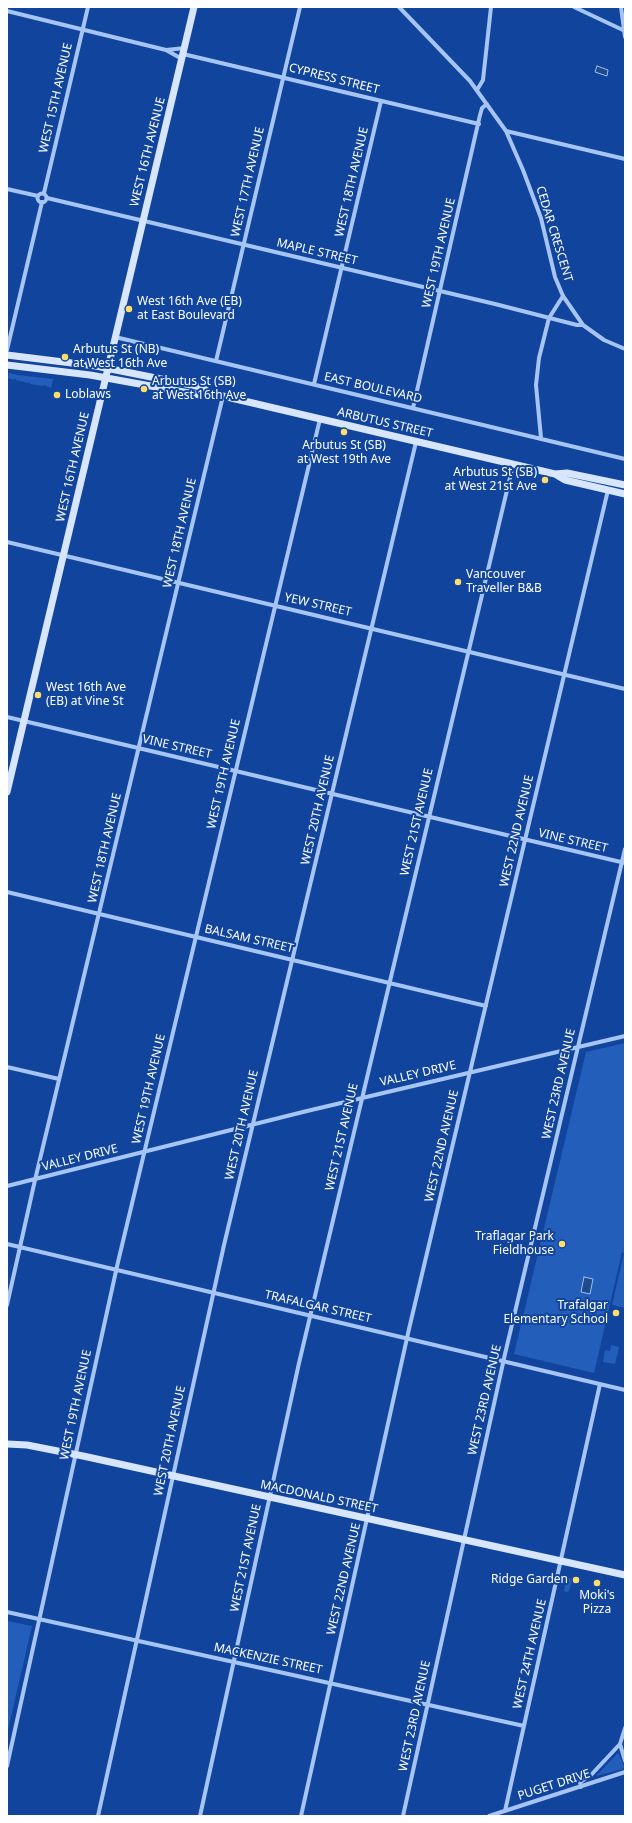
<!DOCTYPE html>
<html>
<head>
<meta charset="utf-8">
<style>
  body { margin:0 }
  #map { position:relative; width:632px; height:1823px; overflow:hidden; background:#11459d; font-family:"Noto Sans",sans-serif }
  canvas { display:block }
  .frame { position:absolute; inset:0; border:8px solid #fff; pointer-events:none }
</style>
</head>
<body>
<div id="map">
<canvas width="632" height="1823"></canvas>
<div class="frame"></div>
</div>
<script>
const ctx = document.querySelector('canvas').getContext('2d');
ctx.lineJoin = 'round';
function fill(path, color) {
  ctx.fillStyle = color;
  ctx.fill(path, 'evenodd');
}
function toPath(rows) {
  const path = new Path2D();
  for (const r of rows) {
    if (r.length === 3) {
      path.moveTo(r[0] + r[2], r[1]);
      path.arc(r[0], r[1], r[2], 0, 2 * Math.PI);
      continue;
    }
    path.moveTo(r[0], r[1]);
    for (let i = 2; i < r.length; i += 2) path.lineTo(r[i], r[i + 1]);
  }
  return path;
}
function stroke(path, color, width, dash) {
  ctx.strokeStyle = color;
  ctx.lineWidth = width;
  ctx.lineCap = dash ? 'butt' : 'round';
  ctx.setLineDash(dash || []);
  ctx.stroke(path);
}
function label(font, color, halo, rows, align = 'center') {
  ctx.font = font + ' "Noto Sans",sans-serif';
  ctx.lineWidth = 4;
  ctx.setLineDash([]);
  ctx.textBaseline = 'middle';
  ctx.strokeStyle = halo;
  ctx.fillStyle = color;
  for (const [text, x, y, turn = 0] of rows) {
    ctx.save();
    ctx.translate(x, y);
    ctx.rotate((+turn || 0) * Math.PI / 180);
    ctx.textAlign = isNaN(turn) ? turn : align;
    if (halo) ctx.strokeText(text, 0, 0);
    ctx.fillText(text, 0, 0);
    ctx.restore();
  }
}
fill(toPath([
  [9,373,18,375,53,379,51,388,44,385,43,386,30,384,29,381,28,383,16,380,15,378,14,380,8,378],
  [625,1043,625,1308,612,1305,624,1253,622,1252,594,1373,514,1354,586,1052],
  [611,1345,619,1347,615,1364,603,1362,605,1350,610,1351],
  [567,1577,572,1579,569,1591,567,1592,564,1591],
  [7,1621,32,1626,7,1734],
  [618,1753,624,1766,623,1769,596,1776]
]), '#245ebb');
const water = toPath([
  [597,66,608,70,607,76,595,72,597,66],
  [584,1277,593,1279,590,1294,581,1292,584,1277]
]);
fill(water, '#22498a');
stroke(water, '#98bff8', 1);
stroke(toPath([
  [399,7,470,81,506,131,523,170,541,218,555,277,563,296,583,325,604,340,625,349],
  [574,7,625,31],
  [621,7,625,37],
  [7,11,166,50,182,59],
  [166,50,185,48],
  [183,54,479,124],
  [477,90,483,80,491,7],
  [506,131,625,159],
  [7,189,38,196],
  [44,193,88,7],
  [42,198,4.5],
  [47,198,495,304,577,325,583,325],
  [115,337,625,459],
  [7,350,42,202],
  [216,361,300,7],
  [314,384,381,101],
  [413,408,480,115,482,108,487,104],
  [541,438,536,385,539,358,549,318,563,296],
  [7,542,625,689],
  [7,717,625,863],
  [7,892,486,1006],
  [7,1067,59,1079],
  [7,1186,307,1111,625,1036],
  [7,1244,625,1390],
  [7,1305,35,1180,223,396],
  [7,1612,524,1726],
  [620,1744,625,1761],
  [7,1766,118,1262,320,419],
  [581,1787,580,1782,591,1775,620,1744,625,1728],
  [505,1811,600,1384],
  [98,1816,224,1245,416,442],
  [200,1816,299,1363,513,465],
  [301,1816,409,1329,608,490],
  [403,1816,505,1354,625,849],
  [489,1816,625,1772]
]), '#a6c5f4', 4);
stroke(toPath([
  [7,355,96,366,201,387,210,393,555,474,565,480,625,494],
  [7,365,90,375,200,395,210,393],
  [555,474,567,473,625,485],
  [7,792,194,7],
  [7,1444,27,1445,83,1456,625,1575]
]), '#d7e5fd', 7);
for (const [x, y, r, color] of [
  [129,309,4,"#ffdd6a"],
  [65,357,4,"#ffdd6a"],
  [144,389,4,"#ffdd6a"],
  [57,395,4,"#ffdd6a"],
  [344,432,4,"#ffdd6a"],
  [545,480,4,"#ffdd6a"],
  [458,582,4,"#ffdd6a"],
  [38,695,4,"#ffdd6a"],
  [562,1244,4,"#ffdd6a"],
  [616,1313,4,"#ffdd6a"],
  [576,1580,4,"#ffdd6a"],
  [597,1583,4,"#ffdd6a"]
]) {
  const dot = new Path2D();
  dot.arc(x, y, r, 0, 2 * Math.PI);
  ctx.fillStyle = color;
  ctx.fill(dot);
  stroke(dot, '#11459d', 1.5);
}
label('12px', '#fff', '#11459d', [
  ["CYPRESS STREET",334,79,14],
  ["WEST 15TH AVENUE",56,98,-77],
  ["WEST 16TH AVENUE",148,152,-76],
  ["WEST 17TH AVENUE",248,182,-77],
  ["WEST 18TH AVENUE",352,182,-77],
  ["CEDAR CRESCENT",554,234,73],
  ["MAPLE STREET",317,252,13],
  ["WEST 19TH AVENUE",439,253,-77],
  ["EAST BOULEVARD",373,388,13],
  ["ARBUTUS STREET",385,423,13],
  ["WEST 16TH AVENUE",73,467,-77],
  ["WEST 18TH AVENUE",180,533,-77],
  ["YEW STREET",318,605,13],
  ["VINE STREET",177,747,13],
  ["WEST 19TH AVENUE",224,774,-77],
  ["WEST 20TH AVENUE",318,810,-77],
  ["WEST 21ST AVENUE",417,822,-77],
  ["WEST 22ND AVENUE",517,831,-77],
  ["VINE STREET",573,841,13],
  ["WEST 18TH AVENUE",105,848,-77],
  ["BALSAM STREET",249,939,13],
  ["VALLEY DRIVE",418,1074,-13],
  ["WEST 23RD AVENUE",559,1084,-77],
  ["WEST 19TH AVENUE",149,1089,-77],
  ["WEST 20TH AVENUE",242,1125,-77],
  ["WEST 21ST AVENUE",342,1137,-77],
  ["WEST 22ND AVENUE",442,1146,-77],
  ["VALLEY DRIVE",80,1158,-14],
  ["TRAFALGAR STREET",318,1307,13],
  ["WEST 23RD AVENUE",485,1400,-77],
  ["WEST 19TH AVENUE",76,1405,-78],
  ["WEST 20TH AVENUE",170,1441,-78],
  ["MACDONALD STREET",319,1497,12],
  ["WEST 21ST AVENUE",246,1558,-78],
  ["WEST 22ND AVENUE",344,1579,-77],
  ["WEST 24TH AVENUE",530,1654,-77],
  ["MACKENZIE STREET",268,1659,12],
  ["WEST 23RD AVENUE",415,1716,-78],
  ["PUGET DRIVE",554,1785,-18]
]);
label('12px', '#fff', '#11459d', [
  ["West 16th Ave (EB)",137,302],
  ["at East Boulevard",137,316],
  ["Arbutus St (NB)",73,350],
  ["at West 16th Ave",73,364],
  ["Arbutus St (SB)",152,382],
  ["at West 16th Ave",152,396],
  ["Loblaws",65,395],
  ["Arbutus St (SB)",344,446,"center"],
  ["at West 19th Ave",344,460,"center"],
  ["Arbutus St (SB)",537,473,"right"],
  ["at West 21st Ave",537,487,"right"],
  ["Vancouver",466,575],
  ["Traveller B&B",466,589],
  ["West 16th Ave",46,688],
  ["(EB) at Vine St",46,702],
  ["Traflagar Park",554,1237,"right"],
  ["Fieldhouse",554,1251,"right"],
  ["Trafalgar",608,1306,"right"],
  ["Elementary School",608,1320,"right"],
  ["Ridge Garden",568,1580,"right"],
  ["Moki's",597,1596,"center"],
  ["Pizza",597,1610,"center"]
], 'left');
</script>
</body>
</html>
